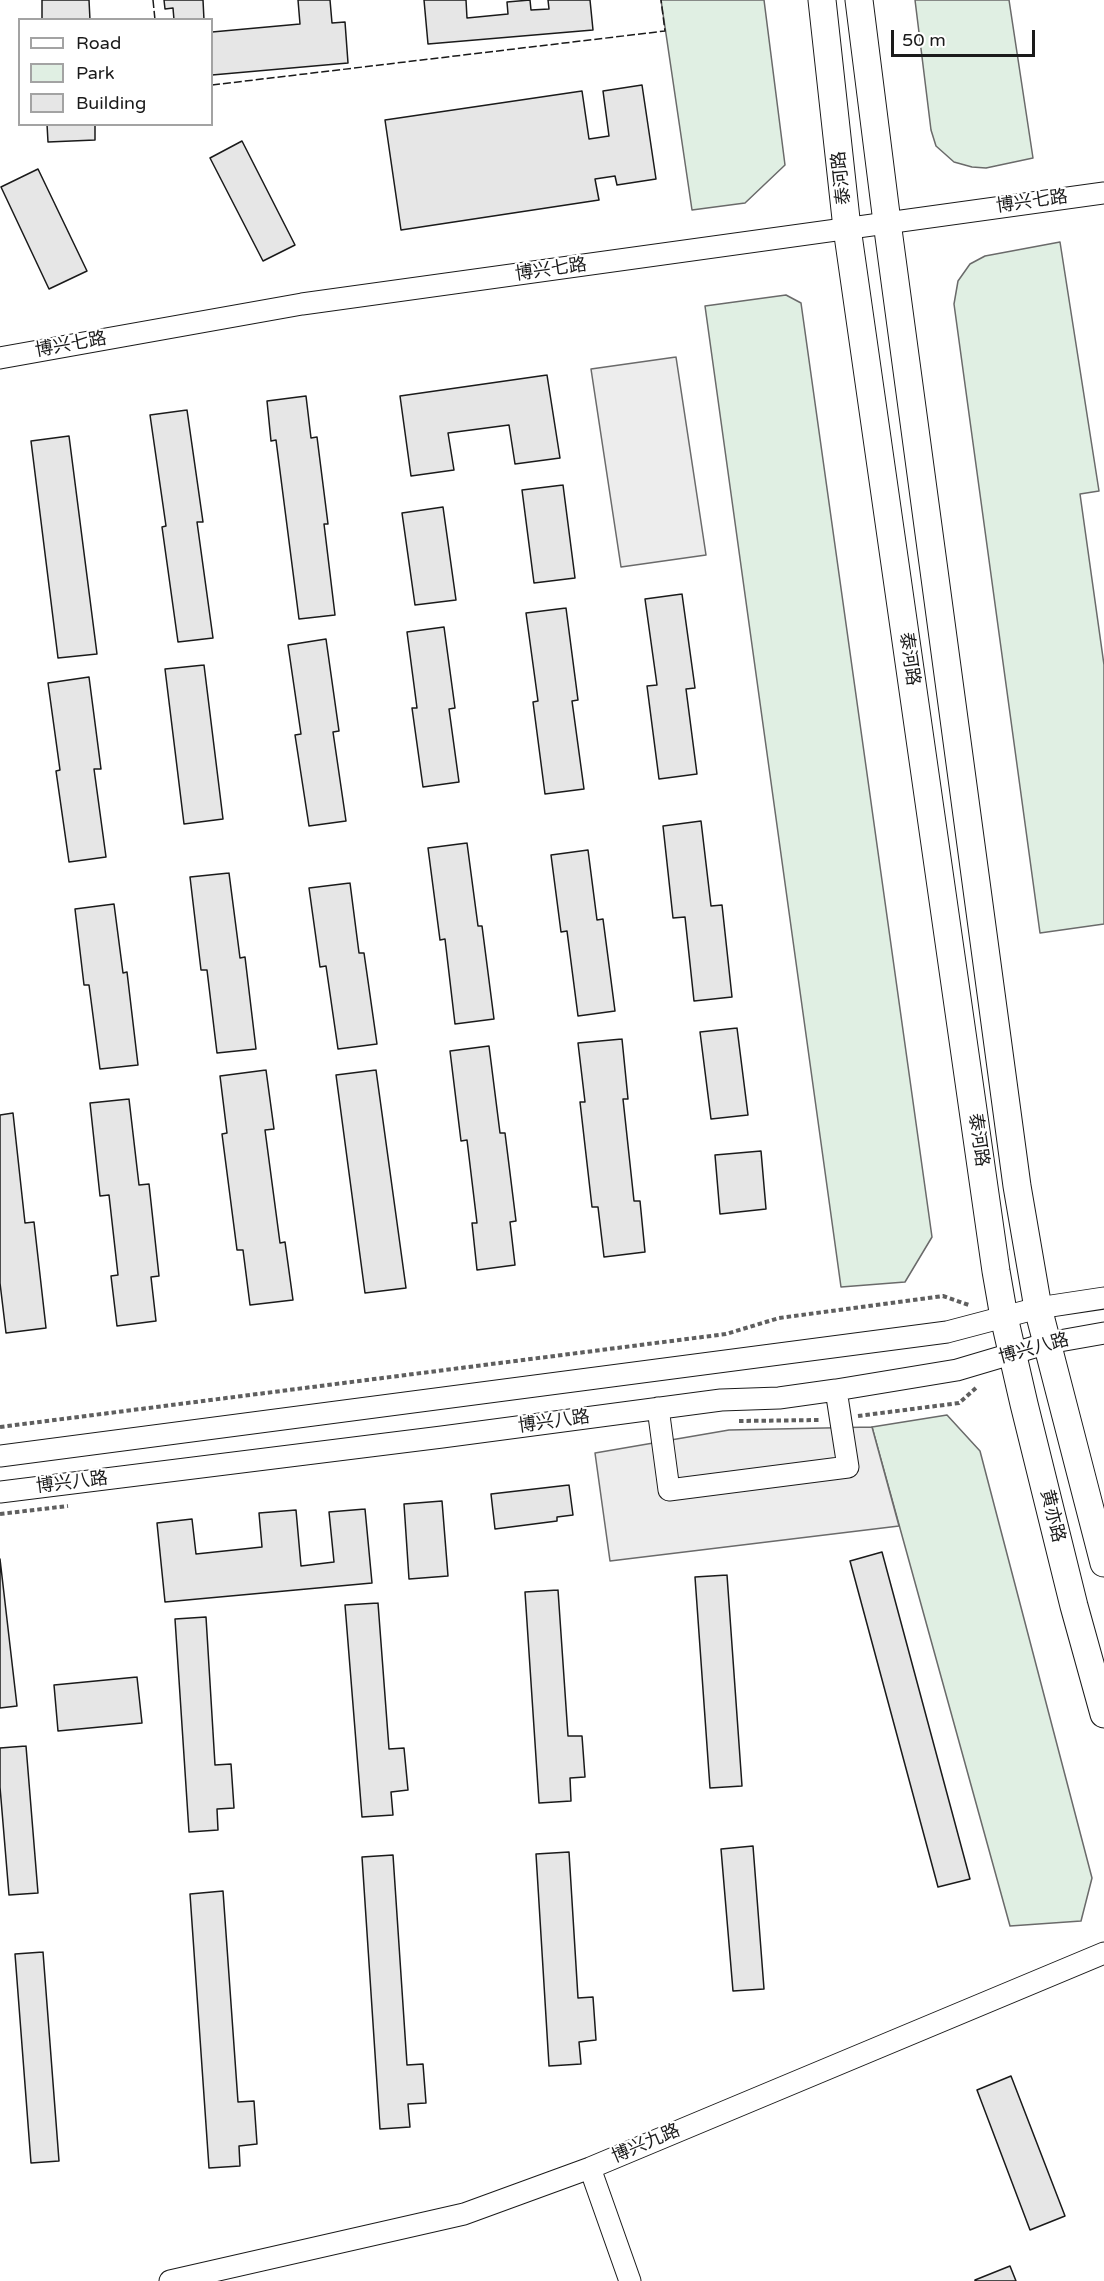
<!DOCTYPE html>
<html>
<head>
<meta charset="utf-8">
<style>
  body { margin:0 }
  #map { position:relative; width:1104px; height:2281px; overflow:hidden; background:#fff; font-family:"Varela Round",sans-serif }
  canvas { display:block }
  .legend { position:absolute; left:18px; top:18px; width:195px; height:108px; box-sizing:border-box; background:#fff; border:2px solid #a3a3a3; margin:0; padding:8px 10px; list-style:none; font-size:18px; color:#1a1a1a }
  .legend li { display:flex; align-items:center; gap:12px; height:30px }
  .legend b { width:30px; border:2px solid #a3a3a3 }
  .scale { position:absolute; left:891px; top:30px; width:144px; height:27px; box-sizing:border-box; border:3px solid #1a1a1a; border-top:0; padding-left:8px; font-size:18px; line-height:21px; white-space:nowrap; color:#1a1a1a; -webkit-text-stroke:4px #fff; paint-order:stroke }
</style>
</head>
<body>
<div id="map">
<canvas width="1104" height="2281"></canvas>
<ul class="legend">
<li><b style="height:8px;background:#fff"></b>Road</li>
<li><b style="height:16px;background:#e0efe3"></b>Park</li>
<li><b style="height:16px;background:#e6e6e6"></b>Building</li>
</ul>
<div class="scale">50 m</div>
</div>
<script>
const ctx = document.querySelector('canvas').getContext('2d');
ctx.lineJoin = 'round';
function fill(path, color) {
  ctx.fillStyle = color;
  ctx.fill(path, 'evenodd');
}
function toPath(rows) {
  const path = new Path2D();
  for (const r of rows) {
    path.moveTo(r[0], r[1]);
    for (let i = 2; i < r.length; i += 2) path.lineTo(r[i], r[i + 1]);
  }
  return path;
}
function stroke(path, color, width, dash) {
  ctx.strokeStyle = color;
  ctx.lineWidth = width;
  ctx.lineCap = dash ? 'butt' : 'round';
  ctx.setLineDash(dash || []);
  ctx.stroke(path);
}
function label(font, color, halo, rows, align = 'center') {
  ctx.font = font + ' "Varela Round","Noto Sans SC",sans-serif';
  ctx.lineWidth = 4.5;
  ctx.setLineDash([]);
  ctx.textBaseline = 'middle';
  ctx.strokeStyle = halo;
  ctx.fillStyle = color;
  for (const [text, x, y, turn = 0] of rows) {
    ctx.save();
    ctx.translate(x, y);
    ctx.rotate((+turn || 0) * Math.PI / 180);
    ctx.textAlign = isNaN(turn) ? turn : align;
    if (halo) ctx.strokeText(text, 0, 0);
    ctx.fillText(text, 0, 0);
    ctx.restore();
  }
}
const green = toPath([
  [661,0,764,0,785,165,745,203,692,210,661,0],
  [915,0,1009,0,1033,158,986,168,972,167,954,162,936,146,931,130,915,0],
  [1060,242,1099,491,1080,494,1104,665,1104,924,1040,933,954,304,958,281,970,264,985,256,1060,242],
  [786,295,801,303,932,1237,905,1282,841,1287,705,306,786,295],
  [947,1415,980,1451,1092,1878,1081,1921,1010,1926,872,1427,947,1415]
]);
fill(green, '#e0efe3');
stroke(green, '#6a6a6a', 1.5);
const parking = toPath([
  [676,357,706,555,621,567,591,369,676,357],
  [872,1427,899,1526,610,1561,595,1453,729,1430,872,1427]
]);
fill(parking, '#ededed');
stroke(parking, '#6a6a6a', 1.5);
const building = toPath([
  [42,0,89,0,90,20,42,20,42,0],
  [164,0,203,0,204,20,174,20,173,8,165,9,164,0],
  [298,0,330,0,332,23,345,22,348,63,212,75,212,32,300,24,298,0],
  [424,0,466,0,467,18,508,14,507,2,530,0,531,10,549,9,548,0,590,0,593,30,428,44,424,0],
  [642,85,656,179,617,185,615,176,595,179,599,200,401,230,385,120,582,91,589,139,609,136,603,91,642,85],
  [47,124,95,124,95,140,48,142,47,124],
  [242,141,295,245,263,261,210,158,242,141],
  [38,169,87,271,49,289,1,187,38,169],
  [547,375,560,458,515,464,509,425,448,433,454,470,411,476,400,396,547,375],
  [306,396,311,438,317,437,328,524,324,524,335,615,299,619,276,440,271,441,267,401,306,396],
  [187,410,203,522,197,522,213,638,178,642,162,527,166,526,150,415,187,410],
  [69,436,97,654,58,658,31,441,69,436],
  [563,485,575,578,534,583,522,490,563,485],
  [443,507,456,600,415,605,402,513,443,507],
  [682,594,695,688,686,689,697,774,659,779,647,686,657,685,645,599,682,594],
  [566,608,578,700,572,701,584,789,545,794,533,702,538,701,526,613,566,608],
  [444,627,455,708,449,709,459,782,423,787,412,708,417,708,407,632,444,627],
  [326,639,339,731,333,732,346,821,309,826,295,735,301,734,288,645,326,639],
  [204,665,223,819,184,824,165,669,204,665],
  [89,677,101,769,94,769,106,857,69,862,56,771,60,770,48,683,89,677],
  [701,821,711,906,722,905,732,997,694,1001,685,917,673,918,663,826,701,821],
  [467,843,478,926,482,926,494,1019,455,1024,445,939,440,940,428,848,467,843],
  [588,850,597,920,603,919,615,1011,578,1016,567,931,561,932,551,855,588,850],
  [229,873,240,958,245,957,256,1049,217,1053,207,970,201,970,190,877,229,873],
  [350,883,359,953,364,953,377,1044,338,1049,326,966,320,967,309,888,350,883],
  [114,904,123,973,127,972,138,1065,100,1069,89,985,84,985,75,909,114,904],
  [737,1028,748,1115,711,1119,700,1032,737,1028],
  [622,1039,628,1099,623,1099,634,1201,640,1201,645,1252,604,1257,598,1207,592,1207,580,1102,585,1102,578,1043,622,1039],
  [489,1046,500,1133,505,1133,516,1221,510,1222,515,1265,477,1270,472,1223,477,1223,467,1140,461,1141,450,1051,489,1046],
  [266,1070,274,1129,265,1130,280,1243,285,1242,293,1300,250,1305,243,1250,237,1250,222,1134,227,1133,220,1076,266,1070],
  [376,1070,406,1288,365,1293,336,1075,376,1070],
  [129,1099,139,1185,149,1184,159,1276,151,1277,156,1321,117,1326,111,1276,118,1275,109,1195,100,1196,90,1103,129,1099],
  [13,1113,25,1223,34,1222,46,1328,6,1333,0,1283,0,1115,13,1113],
  [761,1151,766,1209,720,1214,715,1155,761,1151],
  [569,1485,573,1515,557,1517,557,1521,495,1529,491,1494,569,1485],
  [442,1501,448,1576,409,1579,404,1504,442,1501],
  [365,1509,372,1583,165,1602,157,1523,192,1519,196,1554,262,1547,259,1513,296,1510,301,1566,334,1562,329,1512,365,1509],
  [882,1552,970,1879,938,1887,850,1561,882,1552],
  [0,1559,17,1706,0,1708,0,1559],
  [727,1575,742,1786,710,1788,695,1577,727,1575],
  [558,1590,568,1736,582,1736,585,1777,570,1778,571,1801,539,1803,525,1592,558,1590],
  [378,1603,389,1749,404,1748,408,1790,391,1792,393,1815,362,1817,345,1605,378,1603],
  [206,1617,215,1765,231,1764,234,1808,217,1809,218,1830,189,1832,175,1619,206,1617],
  [137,1677,142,1723,58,1731,54,1685,137,1677],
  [26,1746,38,1893,9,1895,0,1787,0,1748,26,1746],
  [753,1846,764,1989,733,1991,721,1849,753,1846],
  [569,1852,578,1998,593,1997,596,2040,579,2042,581,2064,549,2066,536,1854,569,1852],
  [393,1855,407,2065,423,2064,426,2103,408,2104,410,2127,380,2129,362,1857,393,1855],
  [223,1891,238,2102,254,2101,257,2144,239,2146,240,2166,209,2168,190,1894,223,1891],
  [43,1952,59,2161,31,2163,15,1954,43,1952],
  [1011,2076,1065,2216,1030,2230,977,2090,1011,2076],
  [1010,2266,1016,2281,975,2281,975,2280,1010,2266]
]);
fill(building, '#e6e6e6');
stroke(building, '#1a1a1a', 1.5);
const minor = toPath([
  [0,358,302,304,1104,193],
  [658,1408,669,1490,848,1467,836,1390],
  [0,1456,947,1332,1038,1308,1104,1298],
  [0,1492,442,1437,721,1400,779,1398,836,1390,957,1370,1048,1343,1104,1333],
  [590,2168,630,2281],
  [170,2281,464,2214,590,2168,1104,1953]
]);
const major = toPath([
  [822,0,847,228,996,1271,1004,1317,1024,1404,1074,1606,1104,1714],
  [859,0,887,222,1017,1186,1038,1308,1104,1563]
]);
stroke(minor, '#1a1a1a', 23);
stroke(major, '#1a1a1a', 29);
stroke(toPath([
  [858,1416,959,1403,978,1386],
  [739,1421,821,1420],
  [0,1427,726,1334,779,1318,943,1296,969,1305],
  [0,1514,68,1506]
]), '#5f5f5f', 4, [4.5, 3]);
stroke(minor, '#fff', 21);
stroke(major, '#fff', 27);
stroke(toPath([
  [153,0,155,20],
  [212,85,665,31,661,0]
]), '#1a1a1a', 1.5, [8, 3]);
label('18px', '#1a1a1a', '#fff', [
  ["泰河路",842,178,-96],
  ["博兴七路",1032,202,-8],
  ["博兴七路",551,270,-8],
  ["博兴七路",71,345,-10],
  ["泰河路",909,659,82],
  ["泰河路",978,1140,82],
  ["博兴八路",1034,1349,-15],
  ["博兴八路",554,1422,-8],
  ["博兴八路",72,1483,-7],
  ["黄亦路",1052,1516,76],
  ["博兴九路",646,2144,-23]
]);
</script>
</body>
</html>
